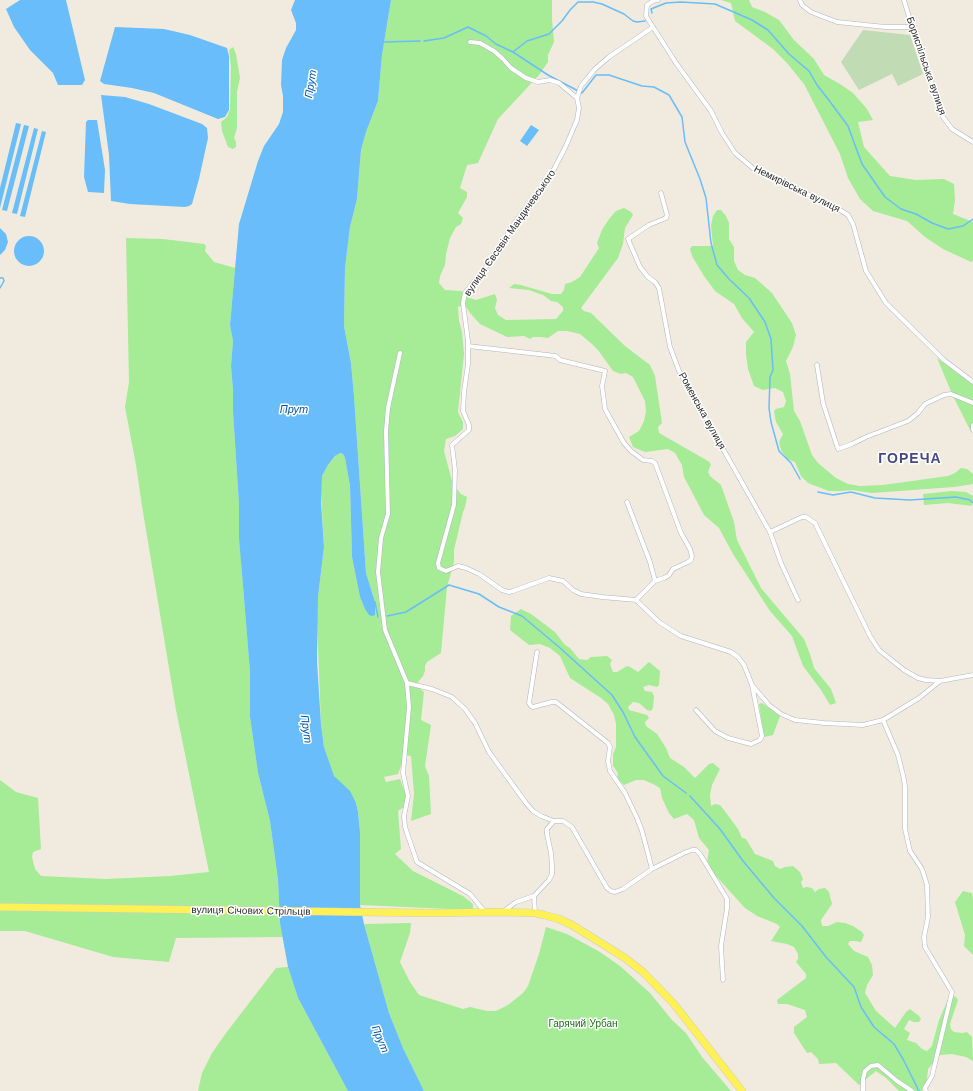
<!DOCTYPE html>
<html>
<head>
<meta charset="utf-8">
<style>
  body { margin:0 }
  canvas { display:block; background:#f0ebde }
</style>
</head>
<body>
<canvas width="973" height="1091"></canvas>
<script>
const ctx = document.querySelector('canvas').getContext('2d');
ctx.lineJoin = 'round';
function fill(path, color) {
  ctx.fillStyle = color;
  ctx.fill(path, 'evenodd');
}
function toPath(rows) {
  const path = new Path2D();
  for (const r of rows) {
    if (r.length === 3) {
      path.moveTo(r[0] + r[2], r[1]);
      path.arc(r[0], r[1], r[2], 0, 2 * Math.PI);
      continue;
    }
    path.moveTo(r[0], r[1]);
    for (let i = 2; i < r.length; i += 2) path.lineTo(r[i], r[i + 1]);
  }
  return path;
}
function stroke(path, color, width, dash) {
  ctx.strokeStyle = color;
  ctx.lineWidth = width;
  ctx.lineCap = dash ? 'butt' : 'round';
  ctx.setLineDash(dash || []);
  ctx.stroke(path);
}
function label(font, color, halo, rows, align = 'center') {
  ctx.font = font + ' "Work Sans",sans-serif';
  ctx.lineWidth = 3;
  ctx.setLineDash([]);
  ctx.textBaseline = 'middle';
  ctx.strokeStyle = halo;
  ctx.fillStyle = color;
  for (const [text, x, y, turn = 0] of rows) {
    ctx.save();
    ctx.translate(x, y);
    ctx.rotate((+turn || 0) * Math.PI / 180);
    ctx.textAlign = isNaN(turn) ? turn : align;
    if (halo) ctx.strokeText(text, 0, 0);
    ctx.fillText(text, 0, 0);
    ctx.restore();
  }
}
fill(toPath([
  [391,0,552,0,552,19,554,42,548,55,548,62,539,75,498,119,478,163,467,165,460,188,467,192,467,197,458,213,463,218,461,224,456,227,450,238,446,254,445,265,440,276,439,283,445,290,461,291,470,298,476,300,495,294,497,300,495,308,498,315,506,320,556,319,563,311,563,307,557,302,551,301,543,295,537,293,529,290,509,288,514,284,521,285,552,294,561,294,564,290,565,284,572,282,580,277,599,248,597,243,602,230,609,219,616,211,624,208,631,212,633,215,625,228,623,244,618,258,581,308,584,311,591,313,625,346,650,365,655,376,662,423,658,427,659,433,708,461,711,464,708,472,710,476,721,485,734,522,737,540,761,588,804,639,810,654,814,668,831,689,836,703,830,705,821,690,803,666,792,636,770,611,733,554,719,528,704,515,684,477,682,465,675,453,668,449,645,452,633,447,629,437,639,431,644,421,646,411,645,401,633,377,626,373,621,374,613,371,598,350,592,344,580,334,567,331,558,331,548,338,540,337,533,337,530,339,524,336,507,337,480,324,470,313,465,305,458,307,459,321,462,332,464,354,458,412,463,422,463,429,455,436,446,439,444,451,452,481,456,485,457,489,461,494,467,497,465,507,463,512,454,550,454,562,447,587,441,653,427,662,425,666,425,671,423,676,418,682,418,687,424,692,421,720,431,725,425,766,429,776,431,814,411,821,414,794,411,756,405,755,398,774,384,777,386,782,400,779,406,795,405,806,398,811,401,849,395,854,413,871,463,896,473,904,473,910,360,905,360,832,358,812,356,803,334,776,330,766,324,747,321,725,317,619,318,597,324,547,321,492,322,476,328,465,338,453,340,453,343,454,345,458,350,486,352,557,360,597,365,609,375,612,375,602,366,573,354,396,351,363,344,326,345,268,350,227,357,199,361,150,366,132,378,101,382,55],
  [721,0,749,0,752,7,765,12,779,20,794,40,814,59,824,75,840,84,853,93,867,109,873,120,858,122,864,147,890,176,916,180,944,179,954,184,955,200,953,214,973,222,973,260,971,262,943,249,925,237,907,221,873,211,860,199,848,178,840,154,804,84,787,63,773,49,735,21,731,3],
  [233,47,236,54,240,78,237,92,237,128,234,138,236,142,236,147,233,149,228,147,222,131,221,122,227,117,230,109,231,67,229,50],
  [717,210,721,210,726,216,729,223,729,239,734,247,734,261,738,270,745,275,755,278,772,293,792,323,796,335,793,347,786,361,790,374,794,411,800,421,812,455,818,463,836,478,848,484,860,486,883,485,948,476,955,473,961,468,967,469,973,474,973,484,954,487,872,493,852,490,841,491,829,491,808,483,801,476,795,462,787,459,781,450,779,442,783,434,776,422,774,411,776,409,784,407,786,401,783,392,775,388,763,390,754,386,748,369,746,354,746,342,754,332,742,318,734,304,715,291,704,276,692,256,690,249,692,246,713,246,711,226,713,216],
  [126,238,163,239,204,244,206,246,205,251,214,262,235,268,230,325,233,341,231,366,233,390,233,412,239,504,242,574,250,672,250,717,258,773,270,821,278,880,280,923,283,937,176,938,169,962,113,957,25,931,0,931,0,780,16,792,38,798,41,849,33,852,32,857,35,869,41,876,106,879,170,876,209,872,176,710,142,506,136,465,125,407,129,382],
  [937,358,973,385,973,430,971,432,953,396],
  [952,491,966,492,973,496,972,506,948,503,924,505,923,494],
  [521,609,531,614,555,632,565,645,570,648,579,659,587,660,591,657,607,656,612,660,610,664,613,672,617,672,627,666,630,667,638,672,649,662,660,671,659,685,657,687,649,685,643,687,645,691,652,692,654,696,653,708,651,711,647,710,639,703,633,702,628,707,629,710,647,715,649,718,645,722,646,726,657,734,666,748,670,758,684,767,695,778,709,764,713,763,720,769,712,785,710,795,711,806,715,804,720,805,724,810,738,829,742,838,746,839,755,854,773,861,775,866,780,869,785,867,793,866,800,872,803,879,801,882,803,888,807,887,812,888,815,892,819,889,825,888,829,892,832,904,821,920,822,926,828,926,837,922,845,923,853,926,862,932,864,935,861,942,855,941,850,941,848,944,854,951,868,957,872,965,873,975,867,985,865,993,876,1011,895,1028,906,1012,910,1009,919,1016,921,1019,919,1022,914,1022,909,1020,904,1029,910,1033,907,1040,916,1043,922,1049,927,1051,932,1046,939,1020,950,995,956,997,958,1000,950,1024,951,1029,954,1032,962,1033,967,1032,972,1037,973,1061,966,1057,952,1054,940,1055,928,1069,927,1080,923,1086,922,1091,899,1091,886,1078,876,1071,859,1085,836,1063,819,1064,818,1059,811,1052,807,1053,794,1033,794,1027,807,1017,805,1010,787,1004,778,1004,777,1000,806,978,806,974,796,962,798,959,798,954,794,947,787,944,771,941,780,927,777,924,757,916,745,908,715,875,707,862,709,850,699,838,694,820,687,814,674,819,669,813,662,798,660,788,655,785,644,780,636,780,624,785,617,778,618,773,613,766,613,754,616,747,616,724,614,715,608,704,601,698,570,678,560,656,550,648,540,644,529,645,510,630,511,616],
  [762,703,780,716,773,735,764,737,759,704],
  [963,891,972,893,973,901,973,955,964,946,965,935,955,902],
  [411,923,410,933,400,962,410,982,419,995,463,1009,470,1007,487,1011,496,1011,508,1005,523,993,528,986,539,954,546,927,567,934,600,952,620,966,650,993,672,1020,686,1033,702,1057,731,1091,424,1091,403,1048,389,1013,364,924],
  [288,967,298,998,348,1091,198,1091,202,1073,212,1053,226,1033,276,968]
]), '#a6eb96');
fill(toPath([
  [863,30,910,35,923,74,898,86,892,74,859,90,841,62]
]), '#c1dbb4');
fill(toPath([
  [20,0,66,0,85,80,82,85,58,85,53,73,30,50,14,27,6,9],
  [295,0,391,0,382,55,378,101,366,132,361,150,357,199,350,227,345,268,344,326,351,363,354,396,366,573,375,602,375,615,372,616,369,615,365,609,360,597,352,557,350,486,345,458,343,454,340,453,335,456,328,465,322,476,321,502,324,547,318,597,317,661,321,725,324,747,334,776,350,791,356,803,358,812,360,832,360,905,364,924,389,1013,403,1048,424,1091,348,1091,298,998,288,967,280,923,278,880,270,821,258,773,250,717,250,672,239,537,239,504,233,412,233,390,231,366,233,341,230,325,239,224,258,161,264,146,279,124,283,112,283,96,281,85,282,60,286,48,296,30,296,23,291,10],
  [115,27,164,29,190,35,227,48,229,56,229,110,225,117,218,119,213,117,154,93,132,88,104,84,100,81],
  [101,95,125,97,149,104,202,124,207,128,208,138,199,179,192,204,189,206,185,207,130,204,111,201,109,155],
  [88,120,97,120,105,170,104,193,88,192,84,177,86,122],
  [16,123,21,124,0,208,0,188],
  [24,125,29,126,7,211,2,210],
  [531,125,539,130,527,146,520,141],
  [34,128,38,129,17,214,12,213],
  [42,131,46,132,25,217,20,216],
  [0,228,6,234,8,242,5,250,0,255],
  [29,251,15]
]), '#69bdfa');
stroke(toPath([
  [652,13,651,9,666,3,681,2,715,4,752,20,768,30,789,54,809,71,817,85,828,99,848,126,862,164,885,197,901,209,916,214,932,223,948,229,963,226,973,219],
  [424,41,444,38,468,27,486,36,496,44,513,52,548,75,582,93,596,75,609,75,642,86,654,87,669,95,682,117,685,142,700,179,706,198,711,243,717,265,729,279,749,298,765,322,771,339,773,370,770,377,769,408,771,422,779,451,791,463,800,479],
  [384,42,420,41],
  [513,52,527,41,549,34,562,21,570,10,578,2,593,2,602,4,624,14,633,21,637,22,645,21],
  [0,278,3,278,4,281,0,288],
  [818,492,833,495,851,492,875,498,910,500,956,497,970,500,973,503],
  [375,602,378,617],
  [387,616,406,612,449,585,479,594,499,607,522,616,559,647,612,695,623,712,635,737,663,776,686,793],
  [690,796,720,829,743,861,774,898,802,926,826,957,854,987,861,1007,874,1027,894,1044,903,1059,919,1091]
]), '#69bdfa', 1.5);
const minor = toPath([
  [658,0,653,1,647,5,646,16,676,63,711,111,722,133,735,153,754,169,787,183,803,192,835,207,848,215,853,224,866,271,886,303,944,360,973,382],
  [800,0,802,5,811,12,837,22,885,27,912,27],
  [904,0,912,27,943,117,952,129,973,142],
  [653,27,609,57,595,69,581,86,577,98,579,108,577,120,565,148,553,171,511,228,498,252,465,293,463,303,468,341,468,364,464,392,463,411,469,425,469,430,452,445,455,470,454,505,438,563,439,568,446,571,458,566,466,568,479,574,502,590,509,592,513,591,549,578,563,581,573,590,581,594,602,597,636,600,659,622,681,636,731,652,738,657,744,665,752,685,769,705,781,714,795,720,824,723,863,725,883,720,919,698,940,681],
  [470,42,480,43,494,51,503,59,511,68,526,78,538,82,550,80,559,83,577,98],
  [661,193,667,215,666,218,649,225,628,239,640,267,648,277,655,282,659,288,670,347,679,371,770,532,781,563,798,600],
  [468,346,556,356,560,360,605,371,602,386,605,409,624,443,631,451,643,460,652,461,655,463,681,533,690,549,692,556,691,560,688,562,673,569,669,575,664,578,655,581],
  [400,353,388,408,386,431,388,514,381,538,378,572,385,630,407,683,409,707,403,773,408,796,404,816,405,827,417,862,470,894,485,912],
  [817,365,823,403,838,449,852,444,866,437,908,421,918,413,925,404,944,395,951,394,973,403],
  [973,425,973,430],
  [627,502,650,562,655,581,636,600],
  [770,532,802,517,806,517,815,523,870,636,879,650,904,670,918,678,926,680,940,681,973,675],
  [537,652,529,703,531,706,533,707,552,702,556,702,608,743,610,747,608,761,610,771,625,793,637,818,642,831,652,869],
  [407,683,432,689,452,697,465,709,475,723,489,752,526,803,533,811,541,816,554,821,563,821,572,827,607,888,611,891,615,892,623,889,652,869,684,853,692,850,696,850,700,854,727,899,727,908,721,946,723,980],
  [696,710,715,731,728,738,751,744,760,740,762,736,752,685],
  [883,720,898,755,903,775,905,786,905,829,910,851,922,869,927,885,928,917,924,937,925,947,952,992,932,1076,925,1088,926,1091],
  [504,911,516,902,534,896],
  [535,913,534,896,549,880,552,874,552,865,551,853,547,834,547,829,554,821],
  [863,1091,863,1079,865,1071,871,1066,878,1065,897,1081,912,1091]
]);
const primary = toPath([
  [0,907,430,913,502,912,535,913,544,915,559,919,572,925,625,958,643,972,674,1004,742,1091]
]);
stroke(minor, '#b2b3c2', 5);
stroke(primary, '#cdcdcd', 8);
stroke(minor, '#fff', 4);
stroke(primary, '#fef155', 7);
label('10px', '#2d2d2d', '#fff', [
  ["Бориспільська вулиця",926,66,71],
  ["Немирівська вулиця",797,189,26],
  ["вулиця Євсевія Мандичевського",510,233,-55],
  ["Роменська вулиця",702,411,61],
  ["вулиця Січових Стрільців",251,911,1]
]);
label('10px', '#187314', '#fff', [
  ["Гарячий Урбан",583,1024]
]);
label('italic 11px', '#0057ae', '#fff', [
  ["Прут",311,84,-81],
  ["Прут",294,410],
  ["Прут",306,729,82],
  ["Прут",380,1039,67]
]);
ctx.letterSpacing = '1px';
label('bold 14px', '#484983', '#fff', [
  ["ГОРЕЧА",910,459]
]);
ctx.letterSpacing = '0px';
</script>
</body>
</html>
